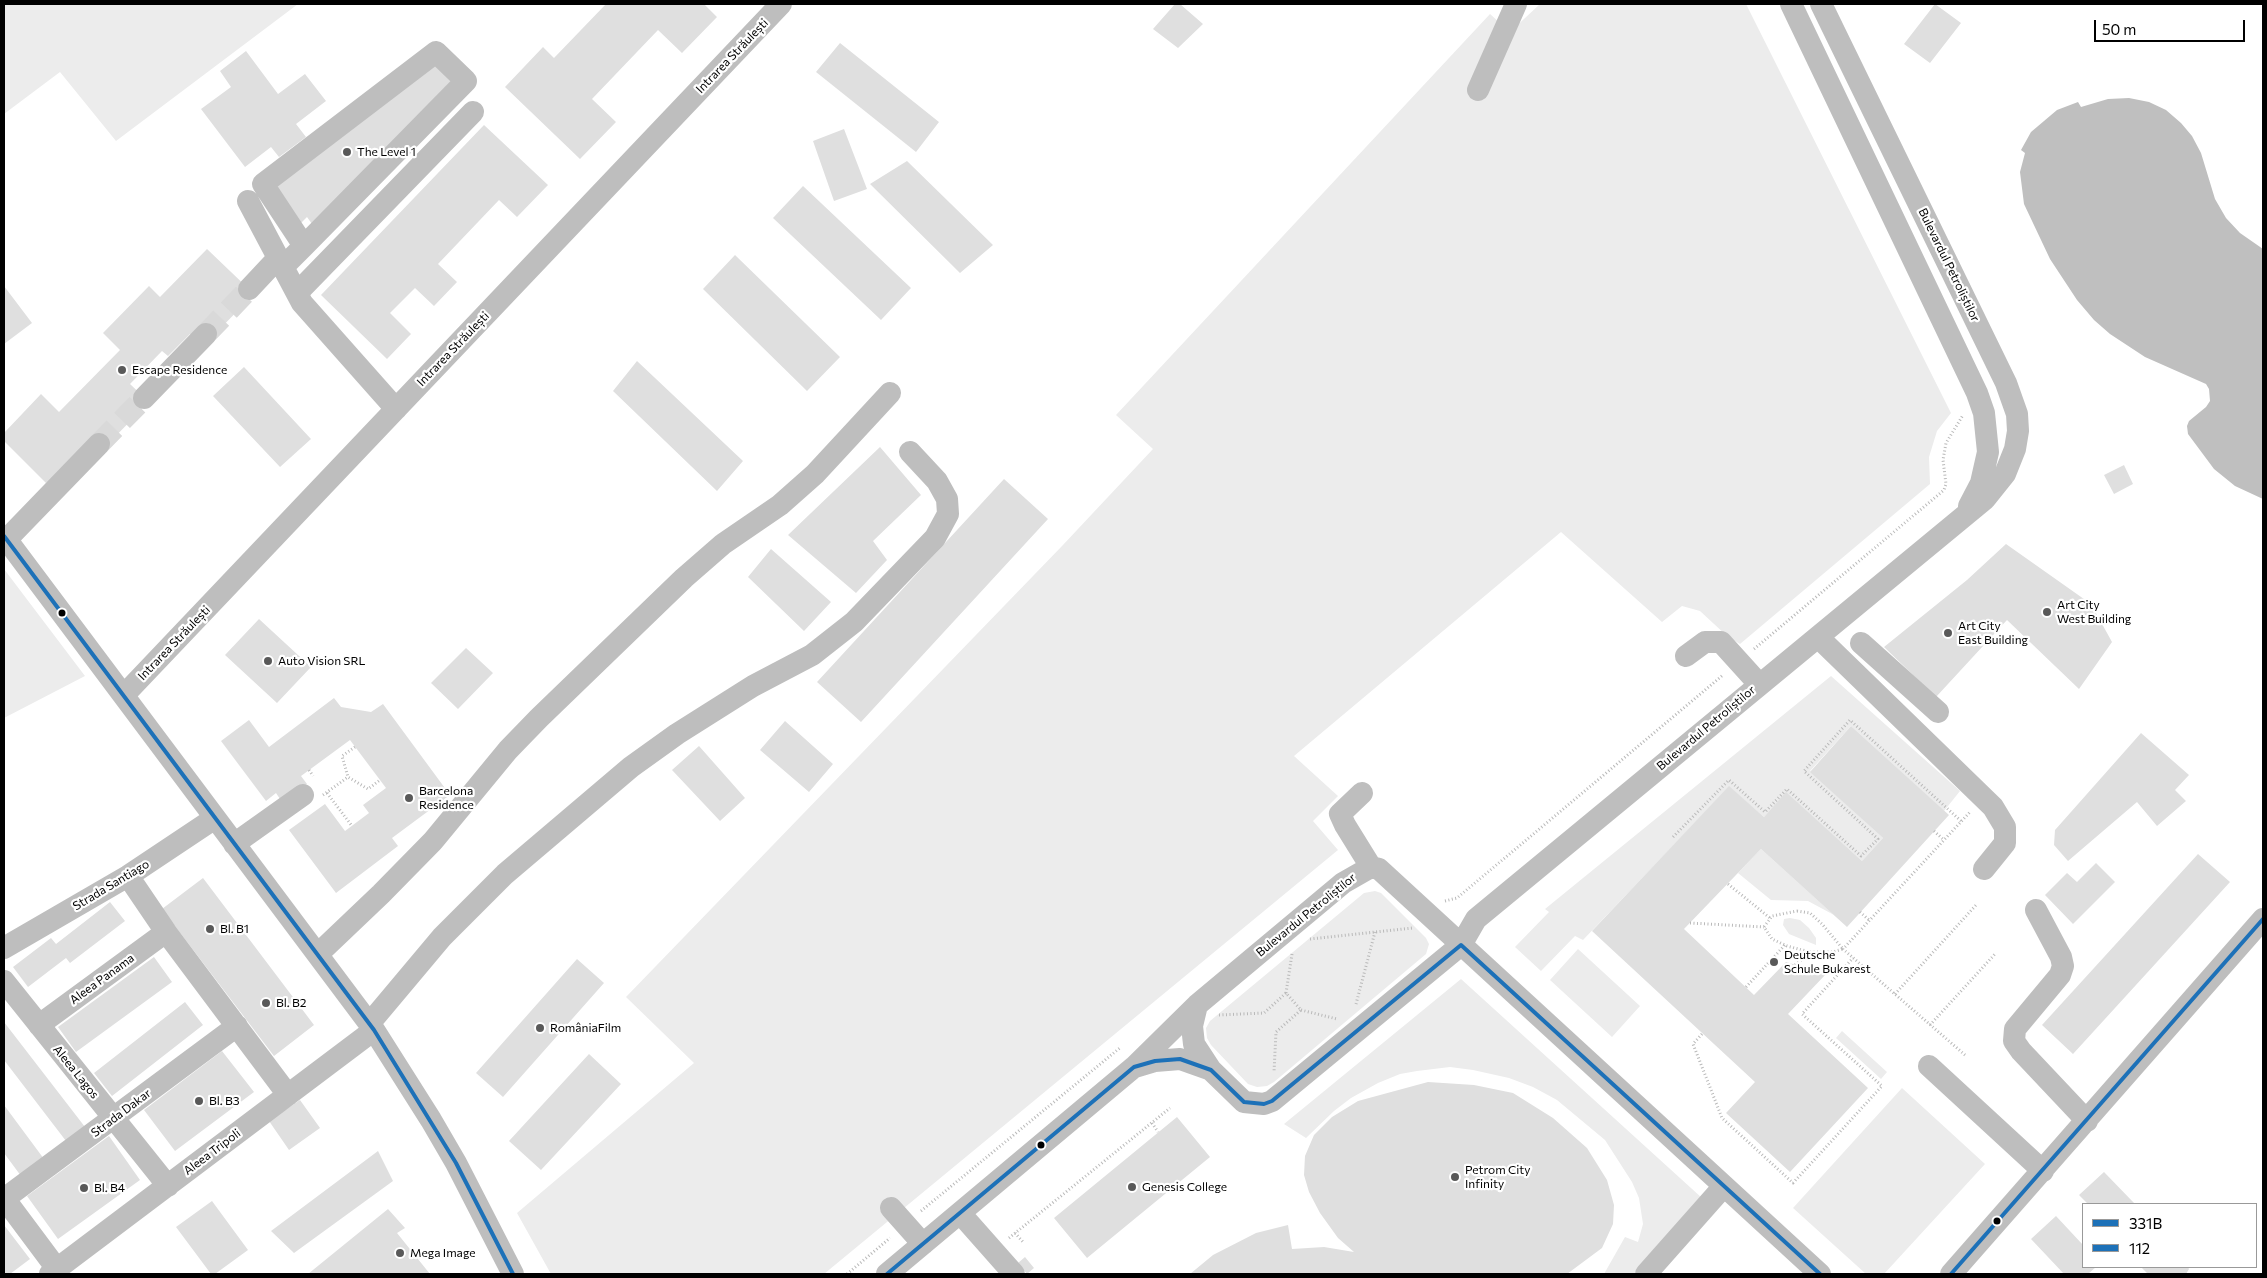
<!DOCTYPE html>
<html>
<head>
<meta charset="utf-8">
<style>
  body { margin:0 }
  #map { position:relative; width:2267px; height:1278px; overflow:hidden; background:#fff; font-family:Commissioner,sans-serif }
  canvas { display:block }
  .frame { position:absolute; inset:0; border:5px solid #000; pointer-events:none }
  .legend { position:absolute; left:2082px; top:1203px; width:175px; height:65px; box-sizing:border-box; background:#fff; border:1px solid #999; margin:0; padding:6px 9px; list-style:none; font-size:15px; color:#000 }
  .legend li { display:flex; align-items:center; gap:10px; height:25px }
  .legend b { width:25px; border:1px solid #999 }
  .scale { position:absolute; left:2094px; top:20px; width:151px; height:22px; box-sizing:border-box; border:2px solid #000; border-top:0; padding-left:6px; font-size:15px; line-height:18px; white-space:nowrap; color:#000; -webkit-text-stroke:4px #fff; paint-order:stroke }
</style>
</head>
<body>
<div id="map">
<canvas width="2267" height="1278"></canvas>
<div class="frame"></div>
<ul class="legend">
<li><b style="height:6px;background:#1d71b8"></b>331B</li>
<li><b style="height:6px;background:#1d71b8"></b>112</li>
</ul>
<div class="scale">50 m</div>
</div>
<script>
const ctx = document.querySelector('canvas').getContext('2d');
ctx.lineJoin = 'round';
function fill(path, color) {
  ctx.fillStyle = color;
  ctx.fill(path, 'evenodd');
}
function toPath(rows) {
  const path = new Path2D();
  for (const r of rows) {
    path.moveTo(r[0], r[1]);
    for (let i = 2; i < r.length; i += 2) path.lineTo(r[i], r[i + 1]);
  }
  return path;
}
function stroke(path, color, width, dash) {
  ctx.strokeStyle = color;
  ctx.lineWidth = width;
  ctx.lineCap = dash ? 'butt' : 'round';
  ctx.setLineDash(dash || []);
  ctx.stroke(path);
}
function label(font, color, halo, rows, align = 'center') {
  ctx.font = font + ' Commissioner,sans-serif';
  ctx.lineWidth = 4.5;
  ctx.setLineDash([]);
  ctx.textBaseline = 'middle';
  ctx.strokeStyle = halo;
  ctx.fillStyle = color;
  for (const [text, x, y, turn = 0] of rows) {
    ctx.save();
    ctx.translate(x, y);
    ctx.rotate((+turn || 0) * Math.PI / 180);
    ctx.textAlign = isNaN(turn) ? turn : align;
    if (halo) ctx.strokeText(text, 0, 0);
    ctx.fillText(text, 0, 0);
    ctx.restore();
  }
}
fill(toPath([
  [4,4,298,4,116,141,60,72,4,114],
  [1540,4,1746,4,1951,413,1937,431,1929,457,1930,484,1740,644,1727,636,1700,611,1682,606,1662,622,1561,532,1294,756,1338,796,1313,821,1338,850,824,1274,551,1274,517,1213,694,1063,626,997,1062,546,1153,449,1116,415,1490,14,1510,32],
  [4,569,85,676,4,718],
  [1831,676,1960,791,1944,811,1851,726,1810,771,1883,838,1862,861,1786,793,1764,817,1729,787,1583,940,1575,936,1541,971,1515,947,1549,912,1545,909],
  [1761,849,1834,915,1808,901,1771,900,1738,873],
  [1375,891,1381,893,1426,938,1429,944,1426,954,1274,1082,1267,1086,1257,1087,1248,1084,1211,1045,1207,1038,1206,1028,1210,1021,1364,893],
  [1790,918,1800,920,1809,928,1816,938,1816,945,1789,934,1783,925,1784,919],
  [1578,949,1640,1006,1612,1037,1550,980],
  [1461,979,1702,1198,1634,1274,1604,1274,1625,1237,1638,1242,1643,1224,1639,1198,1632,1182,1605,1140,1557,1100,1533,1087,1509,1078,1473,1070,1450,1067,1417,1071,1400,1074,1378,1083,1351,1098,1334,1111,1306,1138,1284,1124],
  [1842,1031,1887,1072,1881,1079,1836,1038],
  [1902,1088,1985,1164,1884,1274,1866,1274,1793,1208]
]), '#ececec');
fill(toPath([
  [2129,98,2149,102,2166,110,2181,123,2192,136,2201,153,2215,199,2226,218,2240,233,2263,249,2263,499,2235,486,2214,469,2188,434,2187,426,2189,421,2206,407,2210,401,2209,389,2206,384,2145,357,2110,334,2094,320,2077,300,2050,259,2024,204,2020,172,2025,153,2021,150,2031,132,2057,110,2078,102,2081,107,2108,99]
]), '#bfbfbf');
fill(toPath([
  [606,4,704,4,717,17,682,53,658,30,592,99,616,122,580,159,505,87,543,47,554,58],
  [1175,4,1180,4,1203,24,1178,48,1153,29],
  [1935,4,1961,23,1930,63,1904,44],
  [840,43,939,122,916,152,816,72],
  [246,51,278,94,305,74,326,101,296,124,306,137,279,157,271,147,245,167,201,109,231,87,220,71],
  [436,64,453,79,312,224,307,217,299,225,271,183],
  [484,125,548,185,517,217,499,200,438,264,457,282,434,306,415,288,390,313,411,334,387,359,321,295],
  [844,129,867,189,834,201,813,141],
  [907,161,993,245,960,273,870,184],
  [803,186,911,288,881,320,773,218],
  [207,249,254,294,211,338,193,337,190,334,168,356,162,351,130,384,149,402,104,448,46,483,4,441,4,433,41,394,59,412,120,350,103,333,149,286,160,297],
  [735,255,840,357,807,391,703,289],
  [4,286,32,323,4,344],
  [637,361,743,461,717,491,613,391],
  [244,367,311,439,280,467,213,396],
  [880,447,921,495,873,541,887,560,856,593,788,535],
  [2124,465,2133,484,2114,494,2104,475],
  [1004,479,1048,519,861,722,817,682],
  [2006,544,2091,604,2112,642,2079,689,2007,620,1936,697,1884,647,1967,580],
  [771,549,831,602,804,631,748,577],
  [259,619,311,667,277,703,225,655],
  [466,648,493,673,458,709,431,683],
  [334,698,341,707,371,712,383,704,450,795,392,838,398,846,336,893,289,830,325,804,345,831,369,813,363,805,386,788,350,740,301,776,307,784,282,802,276,793,266,801,221,741,249,720,269,747],
  [785,721,833,764,809,792,760,750],
  [1851,726,1949,815,1847,927,1761,849,1684,929,1754,995,1786,962,1826,974,1788,1014,1868,1088,1790,1172,1726,1113,1755,1082,1592,931,1729,786,1764,817,1786,792,1862,861,1883,838,1810,772],
  [2141,733,2189,775,2175,790,2186,801,2157,826,2137,802,2068,861,2054,845,2055,830],
  [699,746,745,798,720,821,672,770],
  [2198,854,2230,882,2073,1054,2042,1025],
  [2096,863,2115,882,2073,924,2045,895,2067,873,2077,882],
  [203,878,314,1025,274,1056,162,909],
  [110,902,125,921,70,963,66,958,28,987,13,967,51,938,56,944],
  [154,957,172,982,76,1052,58,1027],
  [577,959,604,983,503,1097,476,1073],
  [185,1002,203,1025,112,1096,94,1073],
  [4,1022,85,1127,66,1141,4,1060],
  [222,1051,254,1092,175,1151,144,1110],
  [589,1054,621,1084,541,1170,509,1141],
  [1428,1082,1474,1085,1513,1093,1553,1118,1587,1148,1607,1180,1614,1205,1613,1224,1602,1248,1567,1274,1190,1274,1213,1255,1256,1233,1288,1225,1292,1249,1324,1247,1354,1252,1338,1238,1320,1213,1309,1192,1304,1175,1305,1156,1314,1135,1332,1117,1358,1101],
  [300,1100,320,1128,289,1150,269,1121],
  [4,1105,44,1159,21,1176,4,1153],
  [1177,1117,1210,1157,1087,1258,1054,1218],
  [109,1136,140,1180,58,1239,27,1196],
  [378,1151,393,1181,294,1253,271,1231],
  [2104,1172,2135,1204,2088,1204,2079,1195],
  [212,1201,248,1250,215,1274,211,1274,176,1227],
  [388,1209,405,1228,397,1233,430,1274,308,1274],
  [2056,1216,2083,1245,2083,1267,2096,1267,2088,1274,2064,1274,2031,1239],
  [4,1225,30,1259,10,1274,4,1274],
  [1025,1257,1034,1268,1027,1274,1018,1263],
  [2141,1267,2188,1267,2189,1269,2186,1274,2148,1274]
]), '#dfdfdf');
stroke(toPath([
  [206,334,249,289],
  [99,444,144,398]
]), '#d9d9d9', 22, [22, 11]);
stroke(toPath([
  [1754,649,1944,490,1946,484,1943,460,1946,443,1963,415],
  [355,747,342,756,348,777,368,789,380,780],
  [309,770,313,776],
  [327,793,352,826],
  [323,795,348,777],
  [1934,831,1944,840],
  [1673,837,1729,780,1765,812,1787,789,1861,856,1878,839,1804,771,1850,720,1961,821],
  [1728,884,1770,918],
  [1445,901,1457,898,1723,675],
  [1797,911,1810,913,1822,924,1843,949,1833,952,1810,952,1787,946,1772,939,1764,927,1772,916,1797,911],
  [1860,912,1869,920],
  [1690,923,1764,927],
  [1310,939,1413,928],
  [1795,965,1810,953],
  [1746,987,1785,945],
  [1286,993,1292,954],
  [1895,994,1977,904],
  [1356,1004,1375,932],
  [1301,1010,1337,1019],
  [1219,1015,1264,1013,1286,993,1301,1010,1276,1032,1274,1072],
  [1930,1025,1995,954],
  [1702,1034,1693,1044,1722,1118,1793,1183,1882,1086,1802,1014,1853,958],
  [1965,1055,1843,949,1970,812],
  [1152,1123,1158,1132],
  [921,1211,1121,1047],
  [1015,1233,1023,1242],
  [1009,1238,1170,1108],
  [847,1274,890,1238]
]), '#b9b9b9', 3, [1, 2.5]);
stroke(toPath([
  [1791,4,1977,393,1984,413,1988,452,1981,483,1969,506],
  [1478,90,1516,4],
  [248,201,302,303,396,409],
  [283,267,304,246,466,81,436,52,263,184,304,246],
  [249,289,278,258],
  [297,293,473,112],
  [144,398,206,334],
  [4,536,374,1030,431,1120,456,1163,513,1274],
  [7,539,99,444],
  [1818,637,1993,807,2005,827,2005,843,1984,869],
  [1861,643,1938,712],
  [1686,656,1705,642,1721,642,1759,684],
  [124,695,781,4],
  [1362,793,1340,814,1345,825,1371,867],
  [234,844,303,795],
  [128,876,166,932,288,1095],
  [2036,910,2061,957,2063,966,2060,975,2015,1029,2014,1041,2021,1051,2087,1121],
  [4,948,128,876,215,818],
  [318,954,381,894,433,841,508,750,539,718,684,578,723,544,780,505,815,474,890,393],
  [4,981,168,1186],
  [1197,1005,1192,1026,1194,1044,1211,1070,1244,1102,1264,1104,1272,1101,1461,945,1476,919,1985,499,2005,474,2015,449,2018,431,2017,414,2006,383,1821,4],
  [369,1024,442,937,505,874,631,767,677,734,753,686,812,655,854,622,935,538,948,514,947,499,937,481,910,452],
  [39,1025,166,932],
  [1929,1066,2043,1171],
  [1135,1067,1155,1061,1180,1059,1211,1070],
  [4,1198,57,1269],
  [4,1199,237,1026],
  [891,1208,923,1244],
  [960,1213,1014,1274],
  [50,1274,374,1030],
  [887,1274,1134,1067,1197,1005,1343,883,1371,867,1379,869,1820,1274],
  [1646,1274,1724,1186],
  [1951,1274,2263,919]
]), '#bebebe', 22);
stroke(toPath([
  [887,1274,1134,1067,1155,1061,1180,1059,1211,1070,1244,1102,1264,1104,1272,1101,1461,945,1820,1274],
  [1951,1274,2263,919]
]), '#1d71b8', 4);
stroke(toPath([
  [4,536,374,1030,456,1163,513,1274]
]), '#1d71b8', 4);
for (const [x, y, r, color] of [
  [347,152,5,"#595959"],
  [122,370,5,"#595959"],
  [2047,612,5,"#595959"],
  [62,613,4.5,"#000"],
  [1948,633,5,"#595959"],
  [268,661,5,"#595959"],
  [409,798,5,"#595959"],
  [210,929,5,"#595959"],
  [1774,962,5,"#595959"],
  [266,1003,5,"#595959"],
  [540,1028,5,"#595959"],
  [199,1101,5,"#595959"],
  [1041,1145,4.5,"#000"],
  [1455,1177,5,"#595959"],
  [1132,1187,5,"#595959"],
  [84,1188,5,"#595959"],
  [1997,1221,4.5,"#000"],
  [400,1253,5,"#595959"]
]) {
  const dot = new Path2D();
  dot.arc(x, y, r, 0, 2 * Math.PI);
  ctx.fillStyle = color;
  ctx.fill(dot);
  stroke(dot, '#fff', 2);
}
label('12px', '#000', '#fff', [
  ["Intrarea Străulești",732,56,-46],
  ["Bulevardul Petroliștilor",1949,265,64],
  ["Intrarea Străulești",453,349,-46],
  ["Intrarea Străulești",174,643,-46],
  ["Bulevardul Petroliștilor",1706,728,-40],
  ["Strada Santiago",111,885,-31],
  ["Bulevardul Petroliștilor",1306,915,-39],
  ["Aleea Panama",102,979,-36],
  ["Aleea Lagos",76,1072,51],
  ["Strada Dakar",121,1113,-37],
  ["Aleea Tripoli",212,1152,-37]
]);
label('12px', '#000', '#fff', [
  ["The Level 1",357,152],
  ["Escape Residence",132,370],
  ["Art City",2057,605],
  ["West Building",2057,619],
  ["Art City",1958,626],
  ["East Building",1958,640],
  ["Auto Vision SRL",278,661],
  ["Barcelona",419,791],
  ["Residence",419,805],
  ["Bl. B1",220,929],
  ["Deutsche",1784,955],
  ["Schule Bukarest",1784,969],
  ["Bl. B2",276,1003],
  ["RomâniaFilm",550,1028],
  ["Bl. B3",209,1101],
  ["Petrom City",1465,1170],
  ["Infinity",1465,1184],
  ["Genesis College",1142,1187],
  ["Bl. B4",94,1188],
  ["Mega Image",410,1253]
], 'left');
</script>
</body>
</html>
